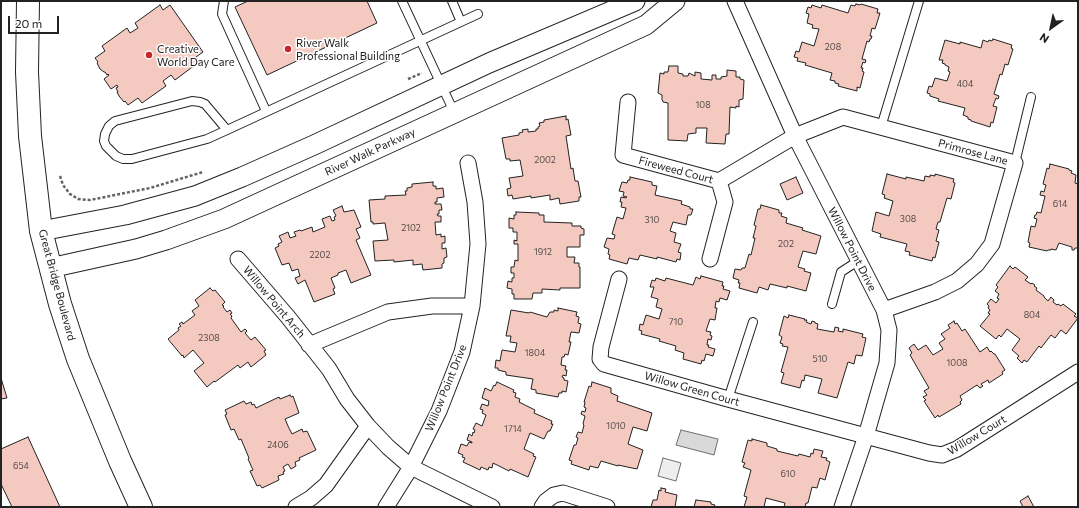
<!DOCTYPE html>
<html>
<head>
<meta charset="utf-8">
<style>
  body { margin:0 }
  #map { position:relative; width:1079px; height:508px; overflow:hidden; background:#fff; font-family:Commissioner,sans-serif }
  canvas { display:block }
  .frame { position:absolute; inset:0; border:2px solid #222; pointer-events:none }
  .north { position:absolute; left:1031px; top:8px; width:40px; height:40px; -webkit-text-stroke:3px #fff; paint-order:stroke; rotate:213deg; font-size:11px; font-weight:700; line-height:16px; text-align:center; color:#222 }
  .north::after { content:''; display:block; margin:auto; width:14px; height:18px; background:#222; clip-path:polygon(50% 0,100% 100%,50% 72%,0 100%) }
  .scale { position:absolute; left:8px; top:16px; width:51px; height:18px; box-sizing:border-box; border:2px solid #222; border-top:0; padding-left:5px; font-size:12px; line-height:14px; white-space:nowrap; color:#222; -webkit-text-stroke:3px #fff; paint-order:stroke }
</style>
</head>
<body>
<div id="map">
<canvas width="1079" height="508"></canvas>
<div class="frame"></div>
<div class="north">N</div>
<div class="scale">20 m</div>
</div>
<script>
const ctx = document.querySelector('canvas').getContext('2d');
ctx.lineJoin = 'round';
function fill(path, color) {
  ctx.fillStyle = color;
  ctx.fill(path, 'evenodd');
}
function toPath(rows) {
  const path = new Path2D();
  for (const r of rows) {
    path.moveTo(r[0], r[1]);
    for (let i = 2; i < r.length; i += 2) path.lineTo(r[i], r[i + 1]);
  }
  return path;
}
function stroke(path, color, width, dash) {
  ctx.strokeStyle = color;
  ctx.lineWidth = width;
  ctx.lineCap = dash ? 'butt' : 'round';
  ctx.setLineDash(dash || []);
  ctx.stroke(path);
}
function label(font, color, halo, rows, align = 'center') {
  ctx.font = font + ' Commissioner,sans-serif';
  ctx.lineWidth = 3;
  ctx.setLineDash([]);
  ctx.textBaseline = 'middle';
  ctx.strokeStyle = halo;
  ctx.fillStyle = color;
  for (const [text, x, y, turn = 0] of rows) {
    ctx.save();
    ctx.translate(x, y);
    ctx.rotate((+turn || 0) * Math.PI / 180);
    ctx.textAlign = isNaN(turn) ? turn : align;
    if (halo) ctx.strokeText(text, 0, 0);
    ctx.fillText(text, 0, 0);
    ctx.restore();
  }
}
const green = toPath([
  [663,458,681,463,676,481,658,476,663,458]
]);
fill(green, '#eee');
stroke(green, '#6f6f6f', 1);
const water = toPath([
  [681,430,718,439,714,455,676,445,681,430]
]);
fill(water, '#d9d9d9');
stroke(water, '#6f6f6f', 1);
const building = toPath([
  [248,1,367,1,377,23,267,75,235,7,248,1],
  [856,4,860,5,861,4,878,9,877,13,880,13,875,29,872,28,870,36,872,36,871,39,870,39,869,42,867,41,862,59,866,60,865,63,863,62,861,68,863,68,862,71,864,72,860,88,857,87,857,91,838,86,839,84,835,83,835,81,830,80,832,73,805,65,806,63,797,61,798,58,794,57,796,51,799,52,802,42,814,46,819,29,812,28,813,25,807,23,809,14,806,13,808,7,811,8,812,5,821,8,822,5,848,13,851,5,855,6,856,4],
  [160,5,163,10,170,5,203,52,196,57,199,62,175,80,171,75,163,81,166,86,142,103,138,98,128,105,125,101,124,102,119,96,117,92,118,92,116,88,118,87,117,85,111,89,104,79,109,75,108,74,107,75,105,72,104,72,100,69,97,63,98,62,95,58,105,51,102,46,127,28,130,33,138,28,135,23,160,5],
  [993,39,1012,45,1011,48,1013,49,1008,65,1005,64,1002,75,1000,74,994,94,999,96,998,99,996,98,993,106,997,107,993,123,991,122,990,127,971,121,971,120,968,119,968,117,963,115,965,108,938,101,939,99,930,96,930,94,927,93,929,86,932,87,935,78,947,81,950,72,948,71,949,67,945,65,945,64,942,63,943,60,939,60,945,40,960,44,960,42,981,48,983,40,988,42,989,40,992,41,993,39],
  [669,66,678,66,678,73,683,74,683,76,688,76,689,73,695,76,695,72,701,73,701,79,712,80,712,75,716,75,716,79,721,79,721,77,727,76,727,70,736,71,736,77,740,77,740,79,744,80,743,99,739,100,739,107,736,106,736,108,730,107,729,134,726,134,725,144,706,143,707,128,696,128,696,133,688,134,687,141,668,140,668,103,663,102,663,101,662,100,662,95,658,93,660,73,664,74,664,72,668,72,669,66],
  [566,116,566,120,568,119,571,135,566,136,571,169,573,168,575,181,578,181,581,197,579,197,579,201,560,204,559,198,550,200,550,195,531,198,531,196,513,199,512,195,508,196,507,189,511,188,509,178,523,176,520,160,510,161,510,159,506,159,502,138,519,135,519,133,523,132,522,130,528,129,528,132,536,131,536,129,538,129,538,127,540,126,539,123,544,122,544,120,566,116],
  [1050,164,1069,169,1069,170,1072,171,1071,173,1076,175,1075,183,1078,184,1078,248,1075,248,1074,250,1072,250,1072,247,1059,243,1056,250,1051,249,1051,250,1048,250,1047,251,1029,247,1030,243,1028,242,1031,226,1035,227,1037,219,1034,218,1035,215,1036,215,1037,212,1041,213,1045,196,1040,195,1041,191,1044,192,1046,185,1043,184,1047,168,1049,169,1050,164],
  [887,174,906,179,906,177,924,181,925,176,930,177,930,175,935,176,935,174,954,179,953,182,955,183,951,199,947,198,940,222,938,222,936,229,939,230,936,241,939,242,935,258,933,257,932,261,909,255,910,252,905,251,907,244,880,237,881,234,872,231,876,212,889,216,893,201,884,198,885,195,882,194,887,174],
  [630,177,652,182,652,185,657,186,655,195,682,201,681,204,690,207,690,209,693,209,691,215,688,215,686,225,673,222,670,231,676,233,674,242,681,244,678,252,681,253,680,260,677,259,676,262,657,257,657,259,640,255,638,260,629,258,627,264,609,259,610,255,608,254,609,249,604,247,607,238,614,239,615,235,612,234,617,217,623,219,626,208,621,207,622,202,620,202,621,197,626,198,627,197,623,196,624,192,619,191,622,182,627,183,628,180,630,180,630,177],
  [796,177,803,193,787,200,780,184,796,177],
  [433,182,433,186,436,186,436,189,443,188,444,197,437,198,437,202,435,202,435,204,441,204,442,210,439,210,439,214,437,214,438,216,441,216,441,222,435,222,436,235,441,234,441,237,445,236,445,243,442,243,442,249,446,248,447,257,444,258,444,263,442,264,442,268,423,270,422,264,413,265,413,260,394,262,394,260,375,261,373,241,388,240,385,223,373,224,373,222,371,222,369,200,385,199,385,196,406,195,405,191,407,191,407,188,412,187,412,184,433,182],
  [761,205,779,210,779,213,782,213,781,216,787,218,786,223,803,228,802,230,821,236,816,254,803,251,798,267,805,269,804,271,811,273,806,291,787,286,787,288,770,284,768,290,759,287,757,293,739,288,740,283,738,283,739,280,733,278,735,269,741,270,742,268,745,268,749,254,751,255,755,238,753,238,756,226,754,225,758,209,760,209,761,205],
  [342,206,344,212,354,210,361,227,356,229,360,238,356,240,371,275,351,283,346,270,338,273,338,275,331,278,335,288,333,289,335,294,314,302,305,280,298,284,295,278,300,276,298,269,292,271,289,263,282,265,275,248,279,246,278,244,282,242,279,236,288,232,290,238,296,236,294,232,300,230,301,231,312,227,313,232,325,227,322,219,330,216,332,221,335,220,334,217,336,216,333,210,342,206],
  [516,212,539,213,539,215,544,215,544,222,572,223,572,226,581,226,581,228,584,229,584,235,580,235,580,247,567,247,567,257,575,257,574,263,579,263,579,267,580,267,580,288,560,288,560,290,542,289,542,293,533,293,532,299,514,299,514,294,512,294,512,289,507,288,508,281,512,282,512,278,514,278,514,273,511,273,511,267,514,267,515,260,518,261,518,244,514,244,514,240,517,241,517,232,513,232,513,228,509,228,509,218,514,219,514,215,516,215,516,212],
  [1010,266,1013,269,1015,267,1028,277,1025,280,1031,284,1032,283,1035,285,1034,286,1037,288,1036,290,1044,296,1044,297,1048,301,1051,297,1054,300,1053,302,1057,305,1058,304,1061,306,1063,304,1076,314,1074,316,1078,318,1066,334,1061,330,1055,338,1051,335,1041,348,1039,346,1027,362,1024,360,1022,363,1017,358,1019,356,1012,350,1020,339,1007,329,1001,337,999,335,996,339,980,326,990,314,988,313,990,310,988,308,989,306,987,304,991,299,996,303,999,299,997,298,999,294,995,291,998,287,996,285,1010,266],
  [701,276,723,282,722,286,724,286,723,289,730,291,727,300,720,298,719,302,716,301,715,308,717,308,715,320,710,319,706,331,711,332,710,335,712,336,711,340,708,339,707,345,709,345,708,347,715,349,713,356,706,354,704,361,702,360,701,364,683,359,684,353,675,350,676,346,659,341,660,339,641,334,642,331,639,330,640,324,643,325,646,315,659,319,662,309,656,307,658,299,651,297,654,287,650,287,652,280,655,281,656,278,665,281,666,278,693,285,696,277,700,279,701,276],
  [210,288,213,291,215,290,225,302,222,305,224,306,223,307,227,312,230,310,232,313,230,314,232,316,231,318,241,332,245,329,247,331,245,333,251,340,255,337,266,350,264,351,266,355,251,367,248,362,240,368,238,365,215,382,214,381,207,387,194,371,204,363,193,350,184,358,183,355,182,356,168,339,179,330,178,328,181,326,179,324,182,322,183,324,195,315,192,311,199,306,195,300,210,288],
  [558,308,577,312,576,316,579,317,578,323,581,324,579,333,571,332,569,342,571,342,568,355,565,354,564,357,562,357,561,365,566,366,565,370,567,370,566,376,563,375,562,377,564,378,564,380,568,381,566,392,562,391,562,393,559,393,558,397,536,393,536,390,531,389,533,379,506,375,506,372,498,370,498,368,495,368,496,360,500,361,502,350,515,352,517,343,510,342,511,336,506,336,511,310,529,313,530,312,547,317,550,312,554,312,554,310,558,311,558,308],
  [789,315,805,319,804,320,807,320,806,322,811,324,812,321,815,322,815,323,818,324,817,329,834,332,835,327,839,328,838,331,843,332,843,329,863,334,862,337,866,338,862,356,856,355,854,364,848,362,837,398,818,393,822,379,805,375,804,381,802,380,800,388,781,383,784,373,781,372,788,347,782,346,783,344,780,343,782,337,779,335,784,316,788,318,789,315],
  [954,321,955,324,957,323,962,331,965,329,980,352,987,347,990,352,991,351,994,354,995,354,1005,370,1002,372,1003,374,989,383,988,380,981,384,983,386,980,388,977,385,960,396,962,400,960,402,961,404,939,417,938,415,935,418,924,401,926,400,923,397,927,395,924,391,929,388,910,355,912,353,909,348,914,344,918,350,926,345,933,355,943,349,939,343,945,339,941,334,950,328,948,325,954,321],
  [1,378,7,398,1,399,1,378],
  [497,382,514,390,513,392,516,393,515,397,520,399,519,402,535,410,534,413,552,421,551,424,553,424,550,431,548,431,544,439,530,433,524,449,534,454,533,456,536,457,528,477,510,469,509,471,493,463,492,468,489,467,488,470,481,467,480,470,463,462,465,458,462,457,463,455,458,453,461,444,467,446,469,442,472,443,472,442,467,440,469,434,472,436,473,432,474,433,475,430,473,429,476,423,482,426,486,415,482,413,483,410,480,409,482,404,488,406,489,401,482,398,485,388,491,391,494,385,495,386,497,382],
  [592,382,611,388,611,393,618,396,617,401,652,413,647,431,633,427,628,444,643,450,637,469,618,465,618,466,601,461,598,468,590,466,589,470,571,464,572,461,569,460,574,445,576,445,578,438,576,437,578,432,582,433,584,425,583,424,585,416,581,414,582,411,585,412,586,408,584,407,585,402,584,402,589,386,591,387,592,382],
  [290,395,291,397,293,396,299,413,285,419,288,426,292,434,302,429,303,432,307,431,316,450,299,458,300,460,295,462,296,466,291,469,288,464,283,467,285,471,283,472,284,474,278,476,279,480,262,488,260,485,257,486,250,471,253,470,248,459,249,458,241,439,239,440,234,429,231,430,225,415,227,414,225,410,244,401,246,404,251,402,252,405,254,404,256,408,279,397,280,399,290,395],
  [28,437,60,507,12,507,1,484,1,449,28,437],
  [752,439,767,443,767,446,777,449,777,451,798,456,799,454,810,457,811,453,813,454,814,449,823,451,821,457,827,458,826,460,830,462,825,480,820,478,817,488,812,487,808,503,806,503,805,507,784,507,785,503,766,498,764,507,744,507,747,497,744,496,751,470,743,467,745,463,742,462,748,440,752,441,752,439],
  [661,488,666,489,665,492,677,495,675,507,651,507,653,500,657,500,659,490,661,491,661,488],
  [1028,496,1034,507,1023,507,1020,501,1028,496],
  [696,500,711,502,711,504,715,505,714,507,694,507,696,500]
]);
fill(building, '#f3c9c0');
stroke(building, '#222', 1);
const service = toPath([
  [224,1,222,14,266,111],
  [402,1,454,112],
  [452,1,461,22],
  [881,127,919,1],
  [227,130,205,104,200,102,192,101,115,121,109,126,105,134,104,141,106,146,116,156,123,159,132,159,207,139,227,130,478,14],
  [1015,163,1031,97],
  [832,304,841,272,858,261],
  [728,399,753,322]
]);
const minor = toPath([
  [735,1,795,136,884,310,889,330,887,363,866,436,842,507],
  [628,102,623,155,719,181,795,136,843,117,1015,163,992,244,977,264,957,281,935,292,884,310],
  [238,259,288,317,329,369,347,399,368,426,388,447,411,467,492,507],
  [710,259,725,202,719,181],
  [619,279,601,347,600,359,604,364,728,399,929,453,942,455,957,449,1078,372],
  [309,345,388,312,432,306,472,306],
  [296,507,311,498,326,485,368,426],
  [386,507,411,467,439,411,462,352,472,306,478,244,475,202,468,163],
  [542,507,546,501,554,495,563,493,607,507]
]);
const tertiary = toPath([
  [41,231,125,215,195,196,242,177,314,145,489,63,635,1],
  [50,268,136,249,166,240,224,219,646,25,675,1]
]);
const primary = toPath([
  [28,1,27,72,30,136,41,231,60,304,78,359,120,461,141,507]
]);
stroke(service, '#222', 10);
stroke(minor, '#222', 17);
stroke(tertiary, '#222', 21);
stroke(primary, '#222', 24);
stroke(toPath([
  [408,79,422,73],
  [60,176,63,185,70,194,78,199,90,200,150,188,203,172]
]), '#646464', 2.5, [3, 2]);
stroke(service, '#fff', 8);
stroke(minor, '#fff', 15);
stroke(tertiary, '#fff', 19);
stroke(primary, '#fff', 22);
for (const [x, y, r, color] of [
  [288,49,4,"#c62828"],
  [149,55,4,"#c62828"]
]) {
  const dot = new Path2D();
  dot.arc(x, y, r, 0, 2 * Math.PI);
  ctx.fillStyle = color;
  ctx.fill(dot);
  stroke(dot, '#fff', 1.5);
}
label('9px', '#564c4a', null, [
  ["208",833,47],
  ["404",965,84],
  ["108",703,105],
  ["2002",545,160],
  ["614",1060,204],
  ["308",908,219],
  ["310",652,220],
  ["2102",411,228],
  ["202",786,244],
  ["1912",543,252],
  ["2202",320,255],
  ["804",1032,315],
  ["710",676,322],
  ["2308",209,338],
  ["1804",535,353],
  ["510",820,359],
  ["1008",957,363],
  ["1010",616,426],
  ["1714",513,429],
  ["2406",278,445],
  ["654",21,466],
  ["610",788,474]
]);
label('11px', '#222', '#fff', [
  ["River Walk",296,43],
  ["Professional Building",296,56],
  ["Creative",157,49],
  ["World Day Care",157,62]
], 'left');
label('11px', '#222', '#fff', [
  ["River Walk Parkway",370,152,-25],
  ["Primrose Lane",973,152,15],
  ["Fireweed Court",676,170,15],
  ["Willow Point Drive",852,249,63],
  ["Great Bridge Boulevard",57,285,75],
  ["Willow Point Arch",274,302,50],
  ["Willow Point Drive",446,388,-68],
  ["Willow Green Court",692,389,16],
  ["Willow Court",977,435,-31]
]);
</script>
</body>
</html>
